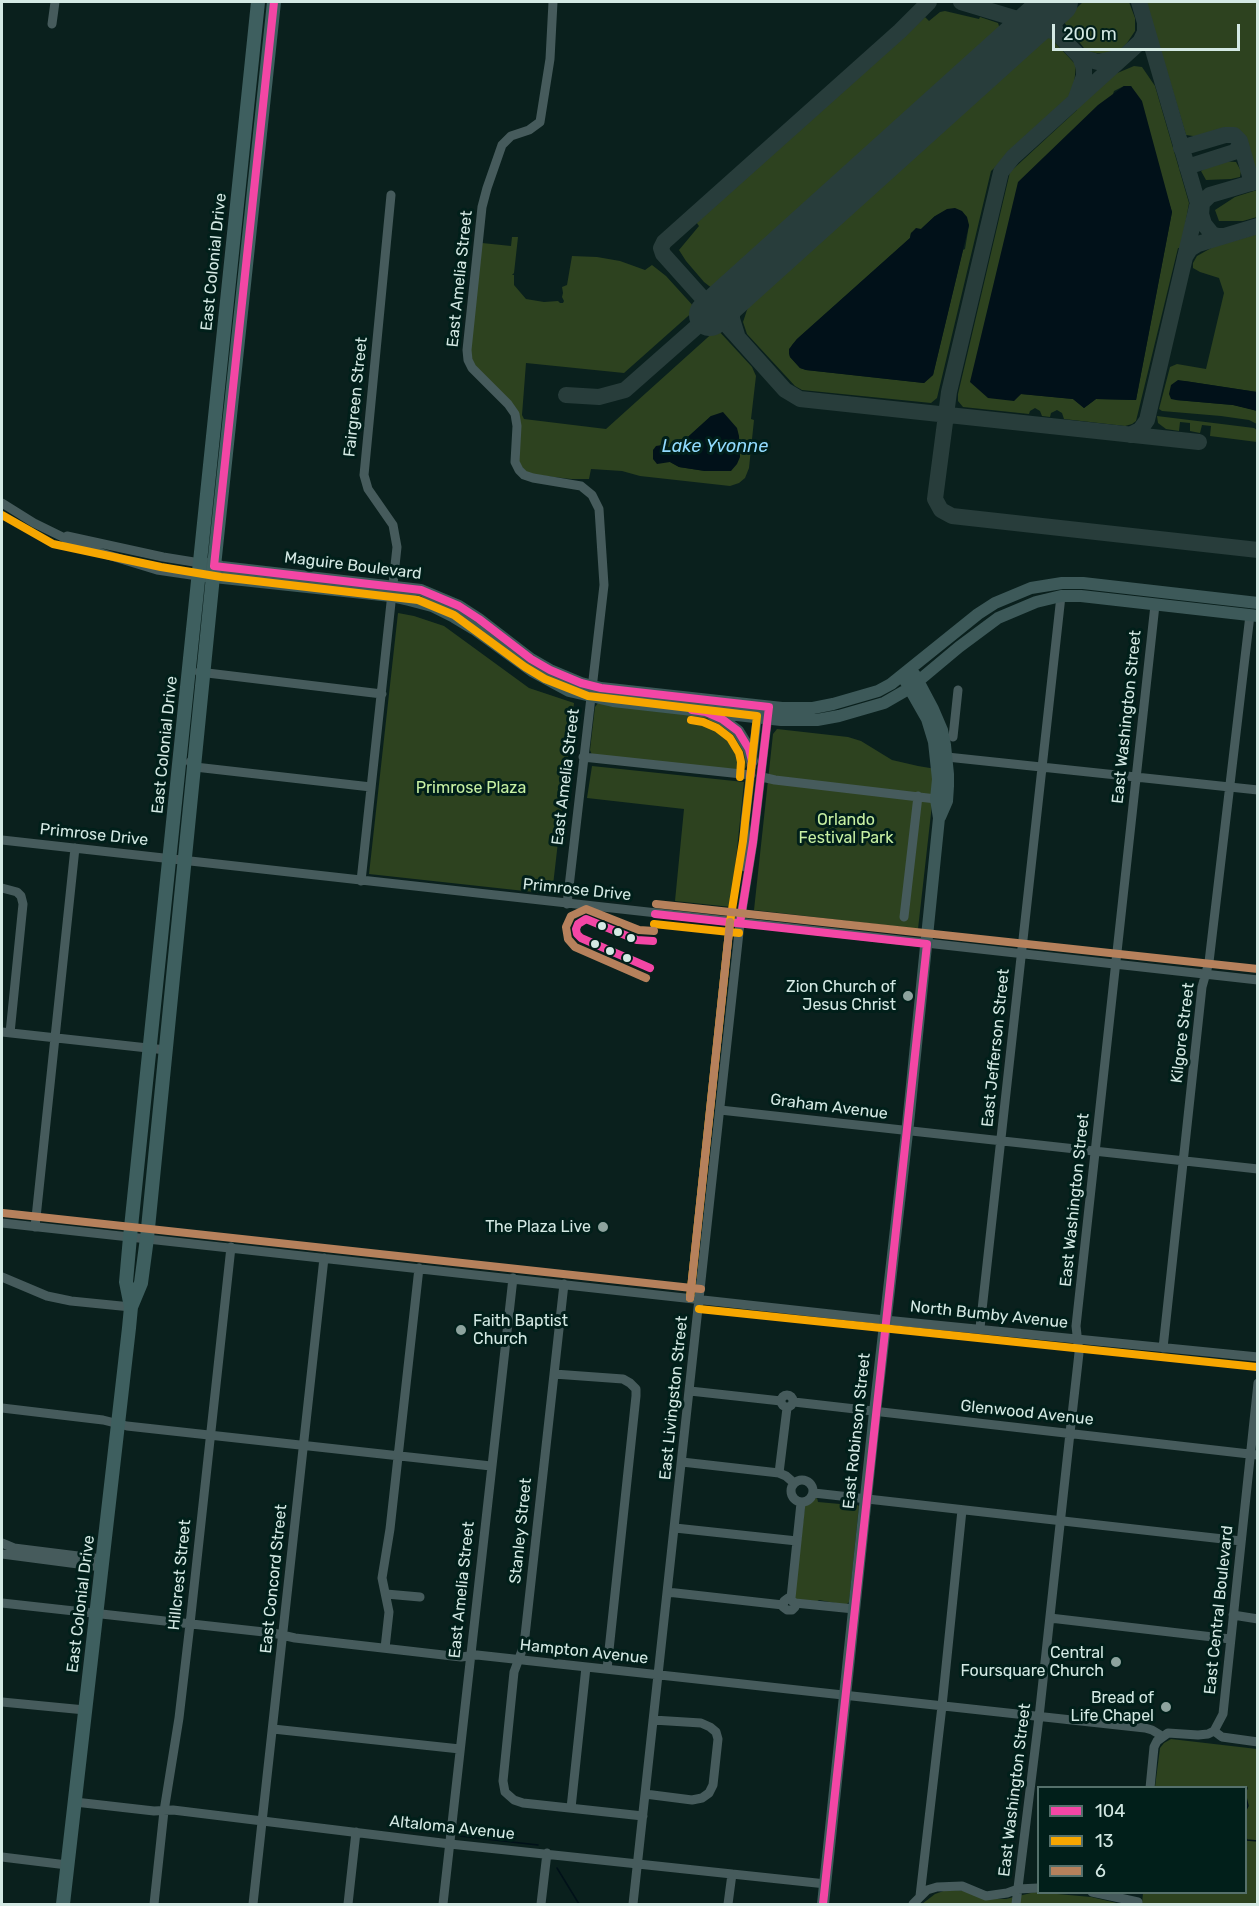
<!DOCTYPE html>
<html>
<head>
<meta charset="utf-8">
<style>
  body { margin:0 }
  #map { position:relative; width:1259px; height:1906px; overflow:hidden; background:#0a201d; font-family:Rubik,sans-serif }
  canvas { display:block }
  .frame { position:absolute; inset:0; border:3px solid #d4e9e4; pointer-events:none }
  .legend { position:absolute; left:1037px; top:1786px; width:210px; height:108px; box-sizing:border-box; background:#011f1a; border:2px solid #55706b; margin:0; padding:8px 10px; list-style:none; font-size:18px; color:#d4e9e4 }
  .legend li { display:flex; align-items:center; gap:12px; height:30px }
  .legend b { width:30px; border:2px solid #55706b }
  .scale { position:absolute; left:1052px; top:24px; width:188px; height:27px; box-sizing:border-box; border:3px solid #d4e9e4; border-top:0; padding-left:8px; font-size:18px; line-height:21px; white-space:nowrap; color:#d4e9e4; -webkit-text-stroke:4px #011f1a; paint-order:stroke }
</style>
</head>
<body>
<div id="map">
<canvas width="1259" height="1906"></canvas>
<div class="frame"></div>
<ul class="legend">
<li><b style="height:8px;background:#f346a5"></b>104</li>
<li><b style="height:8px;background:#f7a600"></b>13</li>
<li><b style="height:8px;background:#b6815c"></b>6</li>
</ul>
<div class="scale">200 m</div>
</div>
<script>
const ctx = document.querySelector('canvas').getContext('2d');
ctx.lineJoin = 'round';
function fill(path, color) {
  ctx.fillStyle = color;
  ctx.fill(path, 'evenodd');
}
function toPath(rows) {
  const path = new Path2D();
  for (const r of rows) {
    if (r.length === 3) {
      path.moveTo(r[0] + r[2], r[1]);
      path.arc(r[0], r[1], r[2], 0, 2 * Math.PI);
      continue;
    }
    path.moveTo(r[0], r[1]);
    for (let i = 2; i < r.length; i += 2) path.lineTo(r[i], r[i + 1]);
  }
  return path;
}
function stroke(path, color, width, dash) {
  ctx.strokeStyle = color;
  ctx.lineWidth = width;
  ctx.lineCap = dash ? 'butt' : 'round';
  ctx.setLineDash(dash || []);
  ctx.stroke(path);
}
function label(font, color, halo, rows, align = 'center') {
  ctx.font = font + ' Rubik,sans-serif';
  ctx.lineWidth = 6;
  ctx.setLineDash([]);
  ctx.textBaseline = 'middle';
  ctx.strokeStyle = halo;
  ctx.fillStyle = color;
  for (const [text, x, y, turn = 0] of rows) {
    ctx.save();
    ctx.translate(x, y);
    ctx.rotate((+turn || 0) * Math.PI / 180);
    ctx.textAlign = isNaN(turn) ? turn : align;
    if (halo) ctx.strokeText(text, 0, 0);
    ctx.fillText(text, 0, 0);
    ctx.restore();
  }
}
fill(toPath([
  [1083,2,1129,2,1135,18,1135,31,1127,43,1118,52,1106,54,1087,52,1063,21],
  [1146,2,1257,2,1257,171,1250,159,1242,138,1235,132,1226,131,1200,137,1186,135],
  [945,11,979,19,980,17,998,23,1000,29,713,289,704,282,686,261,679,250,699,226,696,222,925,17,929,21,940,12],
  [1047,34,1076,65,1074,85,1068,100,991,171,937,398,931,403,802,390,795,386,747,334,743,322,748,307],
  [935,216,969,225,965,249,963,250,933,375,924,383,806,370,800,368,790,357,789,353,792,345,797,339,910,238,911,233,921,229],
  [1134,66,1142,67,1155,86,1189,203,1181,248,1178,248,1136,421,1132,424,1125,426,1064,419,1062,413,1057,410,1051,413,1050,417,1042,416,1040,411,1035,408,1030,411,1029,414,963,407,958,401,958,394,1010,172,1077,110,1075,108,1094,92,1115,74],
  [1124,86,1131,86,1172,212,1136,400,1096,399,1084,408,1073,399,1021,394,1017,397,1114,91],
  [1221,161,1236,162,1241,171,1240,177,1231,179,1206,180,1201,171,1209,165],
  [1257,190,1257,217,1243,221,1219,221,1215,210,1235,197],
  [1257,234,1257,392,1185,381,1176,400,1233,405,1251,409,1257,411,1257,424,1249,420,1221,416,1162,411,1159,409,1170,367,1177,364,1206,369,1224,293,1219,278,1200,272,1193,268,1193,263,1197,256,1213,247],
  [512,237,518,237,514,273,512,275,514,275,514,285,526,299,544,302,558,301,560,303,563,303,564,301,562,297,563,293,562,287,567,285,572,256,597,257,620,261,645,270,652,265,666,276,696,309,624,373,526,363,522,415,524,419,606,429,717,329,752,367,756,376,751,419,754,420,749,468,745,478,739,483,730,486,640,476,622,471,591,469,589,479,571,479,528,474,517,461,520,422,477,370,469,357,482,243,511,246],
  [711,416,731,471,705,471,679,467,670,462,653,459,653,450,679,445],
  [1157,416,1254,428,1257,430,1257,442,1210,436,1211,426,1202,425,1200,433,1190,431,1190,423,1180,422,1179,431,1166,429,1158,423],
  [398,613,414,616,444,626,529,688,574,703,552,894,369,874],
  [598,703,714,718,741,741,748,764,747,766,743,771,592,755,590,750,595,707],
  [777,729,848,737,861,741,892,760,918,766,936,769,918,929,754,910,773,734],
  [592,766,744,782,731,907,675,901,684,809,587,798],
  [817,1498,818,1502,851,1505,854,1503,859,1506,849,1602,846,1605,819,1600,816,1602,794,1599,805,1505,810,1500],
  [1171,1739,1257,1749,1257,1904,1142,1904,1143,1893,1246,1892,1246,1788,1155,1787,1160,1748,1164,1743],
  [949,1889,964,1891,987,1899,1006,1899,1035,1892,1091,1897,1121,1904,922,1904,935,1894]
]), '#2d421f');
fill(toPath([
  [1124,86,1131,86,1142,101,1172,212,1136,400,1096,399,1084,408,1073,399,1021,394,1014,401,988,398,970,382,1018,182,1098,105],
  [955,208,962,211,967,217,969,225,933,375,924,383,806,370,800,368,790,357,789,353,789,349,797,339,910,238,911,233,916,228,921,229,935,216,947,209],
  [1178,380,1257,392,1257,411,1233,405,1176,400,1171,399,1169,394,1171,385],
  [723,412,737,428,739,436,740,457,737,464,731,471,705,471,679,467,670,462,657,464,653,459,653,450,656,446,662,445,667,448,679,445,711,416]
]), '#011119');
stroke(toPath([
  [1246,1791,1247,1788],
  [1246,1797,1248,1806,1246,1810,1246,1823],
  [1246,1832,1246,1834],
  [460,1836,538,1845],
  [1246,1838,1247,1840,1258,1841],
  [557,1868,579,1904]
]), '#011119', 1.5);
stroke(toPath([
  [929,2,900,31,664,242,661,248,663,254,785,390,800,399,1199,442],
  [961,2,1024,21,1032,19,1053,5],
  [1139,2,1204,224,1212,234,1218,236,1225,236],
  [1145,22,1145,32,1140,42,1013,157,1001,172,949,392,935,499,941,510,952,516,1258,550],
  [1027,29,1037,27,1056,32,1052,17,1054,4],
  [1056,32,1080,57],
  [1076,98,1084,76,1084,68,1080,57,1098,62,1121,57],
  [1181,148,1225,135,1234,135,1240,141,1252,183],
  [1187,167,1234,152,1238,149,1240,141],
  [1201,215,1202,203,1210,195,1258,181],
  [1185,257,1190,249,1198,244,1258,226],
  [737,335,732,319,732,306,736,295,747,282],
  [566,395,599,397,625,390,710,315],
  [1130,435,1140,430,1147,420,1197,206]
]), '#283d3b', 16);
stroke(toPath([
  [710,315,1057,2]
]), '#283d3b', 42);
stroke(toPath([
  [553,2,550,59,540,122,529,130,511,136,502,145,487,188,482,207,467,350,468,360,472,368,508,404,515,414,517,426,515,462,519,470,524,475,533,478,581,486,592,495,599,509,604,585,567,904],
  [52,24,55,2],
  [2,503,34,523,85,548,157,570,198,576],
  [67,536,163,557,200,563],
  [199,672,382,694],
  [953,737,958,690],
  [583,757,751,775],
  [947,757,1258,790],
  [190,762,195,767,371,787],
  [762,777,775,780,936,799],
  [2,840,1258,980],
  [745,867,745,822,758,711],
  [361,881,397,547,393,525,368,489,364,475,391,195],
  [2,888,17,892,21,896,23,904,10,1033],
  [904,917,918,796],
  [2,1032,166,1050],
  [720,1110,1258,1169],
  [2,1223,885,1320,1258,1357],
  [35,1227,75,848],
  [2,1277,47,1296,71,1301,131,1307],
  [564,1284,524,1645,514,1672,503,1781,505,1792,514,1800,523,1803,643,1816],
  [980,1328,1061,596],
  [1163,1348,1202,987,1209,962,1250,615],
  [554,1374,623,1379,630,1383,636,1389,636,1396,607,1669],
  [690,1391,781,1401],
  [787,1401,6],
  [794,1402,1258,1455],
  [2,1408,103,1420,127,1426,491,1466],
  [682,1462,779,1473,786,1476,794,1483],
  [779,1473,787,1408],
  [802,1491,11],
  [814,1493,1241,1541],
  [675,1528,797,1541],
  [2,1543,14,1548,102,1559],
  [2,1554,101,1567],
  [667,1592,783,1605],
  [386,1594,420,1597],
  [791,1598,801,1503],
  [2,1603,273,1633,295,1638,461,1657,477,1655,1145,1728,1152,1730,1162,1736],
  [795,1603,795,1607,792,1610,787,1610,783,1607,784,1601,788,1598,795,1603,854,1609],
  [1233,1615,1258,1619],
  [1050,1618,1230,1639],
  [385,1648,389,1612,382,1578,390,1529,419,1268],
  [2,1702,85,1710],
  [273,1729,460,1749],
  [1214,1731,1222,1737,1258,1742],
  [1150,1788,1154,1747,1157,1741,1168,1733,1198,1735,1208,1734,1214,1731,1223,1714,1258,1383],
  [645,1794,692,1800,702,1798,709,1793,713,1785,718,1739,716,1732,710,1727,701,1723,653,1720],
  [75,1802,154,1811,173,1810,450,1844,826,1884],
  [571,1808,586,1667],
  [2,1857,67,1865],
  [1092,1892,1138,1902],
  [920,1896,942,1706,962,1510],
  [154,1904,164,1811,179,1718,190,1624,231,1247],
  [253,1904,324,1258],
  [348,1904,356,1832],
  [443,1904,513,1278],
  [541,1904,547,1853],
  [633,1904,740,923,753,842,768,715],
  [728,1904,732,1874],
  [913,1904,927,1890,937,1887,962,1886,986,1896,1007,1893,1018,1889,1038,1888],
  [1016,1904,1039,1717,1070,1433,1079,1353,1076,1326,1155,605]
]), '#465b5c', 9);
stroke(toPath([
  [206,564,222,567,421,590,459,606,479,619,531,659,550,670,581,683,601,688,782,708,813,708,833,704,878,691,891,684,978,614,995,603,1031,588,1062,583,1083,583,1258,603],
  [205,576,391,596,409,600,432,606,454,617,474,629,532,671,569,691,613,701,781,720,817,720,839,716,884,703,910,688,959,647,998,618,1036,602,1061,596,1081,596,1258,616],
  [915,675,933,709,942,730,945,745,948,774,948,786,947,801,940,817],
  [713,715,722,719,738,731,749,749,752,761],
  [823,1904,875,1412,908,1124,939,818,936,799,938,779,934,742,927,719,902,675]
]), '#3d5959', 12);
stroke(toPath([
  [131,1307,141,1283,147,1238,214,566,274,2],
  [63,1904,129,1328,131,1307,126,1282,130,1237,258,2]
]), '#3e5f5f', 14);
stroke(toPath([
  [274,2,214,566,421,590,459,606,479,619,531,659,550,670,581,683,601,688,769,707,753,842,740,923],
  [692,710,706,712,722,719,738,731,749,749,752,761,750,778],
  [655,914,927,944],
  [650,968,581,938,577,934,576,929,578,924,586,919,637,940,653,941],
  [823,1904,927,944]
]), '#f346a5', 8);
stroke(toPath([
  [2,515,53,544,161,567,221,577,418,600,454,615,525,667,545,679,588,696,757,716,743,841,730,922,690,1298],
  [691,720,703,722,717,728,730,738,739,753,741,762,740,777],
  [654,924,739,933],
  [699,1309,1257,1367]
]), '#f7a600', 8);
stroke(toPath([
  [656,904,1258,969],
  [646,978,575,947,568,939,566,927,571,916,586,909,639,930,654,931],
  [3,1213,701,1289],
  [690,1298,730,922]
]), '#b6815c', 8);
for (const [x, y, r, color] of [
  [602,926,5,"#d4e9e4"],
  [618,932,5,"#d4e9e4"],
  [631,938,5,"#d4e9e4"],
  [595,944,5,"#d4e9e4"],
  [610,951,5,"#d4e9e4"],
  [627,958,5,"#d4e9e4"],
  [908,996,6,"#8da39e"],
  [603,1227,6,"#8da39e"],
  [461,1330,6,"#8da39e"],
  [1116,1662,6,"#8da39e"],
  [1166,1707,6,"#8da39e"]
]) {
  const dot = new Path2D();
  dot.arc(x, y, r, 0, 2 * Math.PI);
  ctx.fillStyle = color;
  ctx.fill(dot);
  stroke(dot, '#011f1a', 2);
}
label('16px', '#d4e9e4', '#011f1a', [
  ["East Colonial Drive",214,262,-84],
  ["East Amelia Street",460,279,-84],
  ["Fairgreen Street",356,397,-84],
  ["Maguire Boulevard",353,566,7],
  ["East Washington Street",1127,717,-84],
  ["East Colonial Drive",165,745,-84],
  ["East Amelia Street",566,777,-83],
  ["Primrose Drive",94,835,6],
  ["Primrose Drive",577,890,6],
  ["Kilgore Street",1183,1033,-83],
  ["East Jefferson Street",996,1048,-84],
  ["Graham Avenue",829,1107,7],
  ["East Washington Street",1075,1200,-84],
  ["North Bumby Avenue",989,1315,6],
  ["East Livingston Street",674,1398,-84],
  ["Glenwood Avenue",1027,1413,6],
  ["East Robinson Street",857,1431,-84],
  ["Stanley Street",521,1531,-84],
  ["Hillcrest Street",180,1575,-84],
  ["East Concord Street",274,1579,-84],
  ["East Amelia Street",462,1590,-84],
  ["East Colonial Drive",81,1604,-83],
  ["East Central Boulevard",1219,1610,-84],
  ["Hampton Avenue",584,1652,6],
  ["East Washington Street",1015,1790,-83],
  ["Altaloma Avenue",452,1828,6]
]);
label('16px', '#c8f1a3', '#011f1a', [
  ["Primrose Plaza",471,788],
  ["Orlando",846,820],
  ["Festival Park",846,838]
]);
label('16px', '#d4e9e4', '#011f1a', [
  ["Zion Church of",896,987],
  ["Jesus Christ",896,1005],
  ["The Plaza Live",591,1227],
  ["Faith Baptist",473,1321,"left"],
  ["Church",473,1339,"left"],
  ["Central",1104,1653],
  ["Foursquare Church",1104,1671],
  ["Bread of",1154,1698],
  ["Life Chapel",1154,1716]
], 'right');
label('italic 18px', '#91dafe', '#011f1a', [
  ["Lake Yvonne",715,447]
]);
</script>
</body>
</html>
